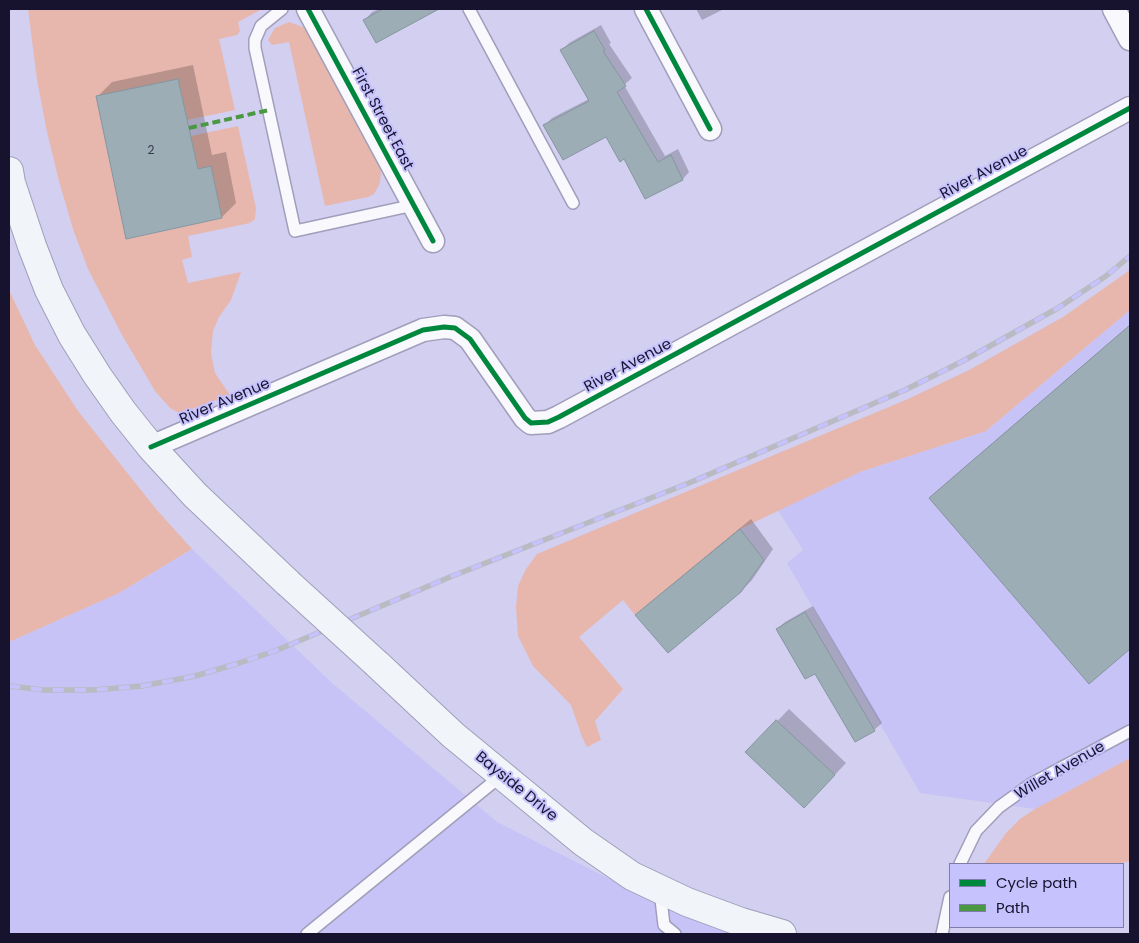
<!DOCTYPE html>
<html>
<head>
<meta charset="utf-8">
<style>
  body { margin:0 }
  #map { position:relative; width:1139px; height:943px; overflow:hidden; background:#d2cff0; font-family:Poppins,sans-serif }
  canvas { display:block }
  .frame { position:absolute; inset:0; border:10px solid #17132e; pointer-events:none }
  .legend { position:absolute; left:949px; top:863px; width:175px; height:65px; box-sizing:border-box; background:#c6c2fd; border:1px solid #807caa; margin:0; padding:6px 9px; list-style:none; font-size:15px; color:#17132e }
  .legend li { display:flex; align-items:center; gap:10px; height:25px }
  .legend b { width:25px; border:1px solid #807caa }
</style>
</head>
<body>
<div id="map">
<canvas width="1139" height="943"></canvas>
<div class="frame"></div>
<ul class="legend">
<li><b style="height:6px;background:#00873e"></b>Cycle path</li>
<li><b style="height:6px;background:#4b9842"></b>Path</li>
</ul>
</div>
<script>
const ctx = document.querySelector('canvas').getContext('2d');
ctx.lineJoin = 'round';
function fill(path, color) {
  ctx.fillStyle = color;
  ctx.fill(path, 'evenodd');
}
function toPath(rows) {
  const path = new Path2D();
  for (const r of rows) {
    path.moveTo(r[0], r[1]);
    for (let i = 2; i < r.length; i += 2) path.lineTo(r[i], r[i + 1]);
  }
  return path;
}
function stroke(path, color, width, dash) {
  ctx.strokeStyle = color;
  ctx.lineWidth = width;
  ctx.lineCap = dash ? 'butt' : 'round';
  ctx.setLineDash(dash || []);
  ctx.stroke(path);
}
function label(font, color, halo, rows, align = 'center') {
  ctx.font = font + ' Poppins,sans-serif';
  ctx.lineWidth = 4;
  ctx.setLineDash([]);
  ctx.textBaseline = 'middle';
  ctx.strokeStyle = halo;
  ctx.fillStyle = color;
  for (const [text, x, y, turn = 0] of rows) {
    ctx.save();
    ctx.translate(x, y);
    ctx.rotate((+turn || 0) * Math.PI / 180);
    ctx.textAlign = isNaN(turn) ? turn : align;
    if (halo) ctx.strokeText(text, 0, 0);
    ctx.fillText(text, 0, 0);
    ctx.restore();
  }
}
fill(toPath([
  [1130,310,1130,758,1035,809,920,793,787,563,803,550,778,510,860,472,986,431],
  [192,549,332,683,497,822,661,905,788,934,9,934,9,642,119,593]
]), '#c7c3f6');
fill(toPath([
  [28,9,262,9,238,22,240,31,237,35,219,39,235,110,187,120,178,79,96,96,127,239,222,218,211,166,198,169,191,136,238,126,256,208,255,219,250,223,188,236,192,257,182,260,188,283,241,272,231,300,219,317,213,331,211,353,215,373,230,395,184,412,177,412,170,408,155,391,122,335,88,269,73,229,59,181,47,132,37,80],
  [289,22,303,27,308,33,379,165,381,172,380,183,374,194,368,197,325,206,289,42,272,45,268,40,275,28],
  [1130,270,1130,310,986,431,860,472,740,529,635,615,623,600,579,637,623,689,595,721,601,740,587,747,582,737,571,705,533,666,518,636,516,607,518,586,526,569,537,554,908,399,969,370,1063,317],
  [9,290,35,345,78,411,156,509,192,549,119,593,9,642],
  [1130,758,1130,861,1117,864,984,864,1006,833,1020,819,1035,809]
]), '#e7b7ae');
fill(toPath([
  [379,9,430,9,365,20,372,12],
  [696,9,724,9,702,20],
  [601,25,611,43,609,44,632,78,624,85,665,156,678,149,689,172,683,179,645,198,625,158,606,136,545,125,552,118,589,99,562,50,569,43],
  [193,65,212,155,226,152,236,203,222,217,97,97,112,82],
  [1130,325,1130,647,1089,682,930,498,945,484],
  [751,519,773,549,752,580,741,591,637,615,648,604],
  [813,606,882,723,874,730,815,672,777,629,785,622],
  [789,709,846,763,816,795,747,752]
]), '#0003');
const building = toPath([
  [383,9,439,9,376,43,363,20,383,9],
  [594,31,605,50,603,51,626,86,617,92,658,162,671,155,683,180,645,199,624,159,620,162,606,137,563,160,543,125,589,101,560,50,594,31],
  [178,79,198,169,211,166,222,218,126,239,96,96,178,79],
  [1130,325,1130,649,1089,684,929,498,1130,325],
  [740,529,764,560,741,592,668,653,635,615,740,529],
  [805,612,875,731,855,742,815,674,805,679,776,629,805,612],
  [776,720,835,775,804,808,745,752,776,720]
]);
fill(building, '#9cadb5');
stroke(building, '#84969f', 1);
const lane = toPath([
  [282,9,261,26,255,40,255,48,295,231,414,205],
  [469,9,573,203],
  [960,864,976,831,999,807,1031,784,1130,731],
  [660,891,664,925,675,934],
  [307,934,502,775],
  [942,934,950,897]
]);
const street = toPath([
  [308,9,433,241],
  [646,9,710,129],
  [1114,9,1130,39],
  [151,447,423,330,444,327,455,328,470,339,525,418,531,423,548,422,559,417,1130,108]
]);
const secondary = toPath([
  [9,171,11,183,32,246,49,290,72,335,97,375,123,412,151,447,195,495,288,583],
  [377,664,453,735,583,842,632,876,687,902,741,922,782,934]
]);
stroke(lane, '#a09eba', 14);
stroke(street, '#a09eba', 25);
stroke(secondary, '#a09eba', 30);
stroke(lane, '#f8f8fd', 11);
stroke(street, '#f8f8fd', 22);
stroke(secondary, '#f1f4f9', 28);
const rail = toPath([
  [9,686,44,690,93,690,142,686,195,676,236,664,275,651,450,577,689,483,905,390,963,361,1058,308,1106,276,1130,256]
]);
stroke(rail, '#babac2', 5.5);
stroke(rail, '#c6c2fd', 4, [11]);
const secondaryBridge = toPath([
  [288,583,377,664]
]);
stroke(secondaryBridge, '#a09eba', 30, []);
stroke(secondaryBridge, '#f1f4f9', 28);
stroke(toPath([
  [189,128,269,110]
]), '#4b9842', 4, [8, 4]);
stroke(toPath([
  [308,9,433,241],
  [646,9,710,129],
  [151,447,423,330,444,327,455,328,470,339,525,418,531,423,548,422,559,417,1130,108]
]), '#00873e', 5);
label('12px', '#383a50', null, [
  ["2",151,151]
]);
label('15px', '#17132e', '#c6c2fd', [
  ["First Street East",382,119,62],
  ["River Avenue",984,173,-28],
  ["River Avenue",628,366,-28],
  ["River Avenue",225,402,-23],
  ["Willet Avenue",1060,771,-30],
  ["Bayside Drive",516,787,39]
]);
</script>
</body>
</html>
